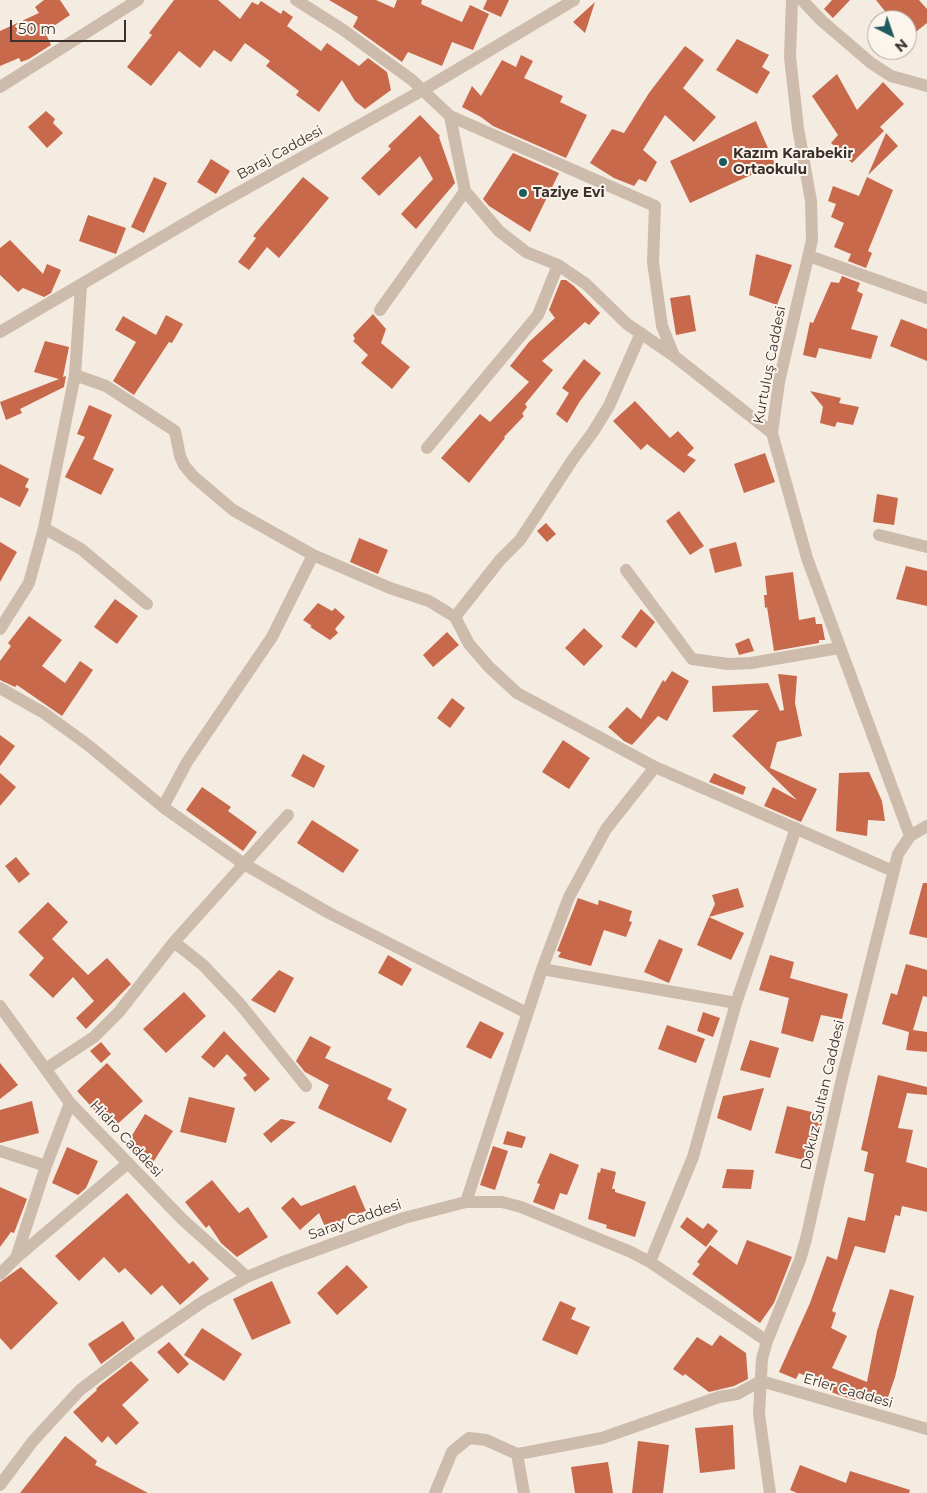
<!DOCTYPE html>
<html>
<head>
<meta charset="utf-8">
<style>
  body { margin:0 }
  #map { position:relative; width:927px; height:1493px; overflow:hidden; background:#f4ebe1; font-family:Montserrat,sans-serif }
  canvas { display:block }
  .north { position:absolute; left:867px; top:10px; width:50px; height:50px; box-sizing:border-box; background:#fbf5ee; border:1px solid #aea6a0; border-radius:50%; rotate:139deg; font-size:14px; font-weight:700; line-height:20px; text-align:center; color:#3b302b }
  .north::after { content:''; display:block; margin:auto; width:18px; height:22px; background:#1f5a5e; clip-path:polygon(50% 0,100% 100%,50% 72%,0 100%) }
  .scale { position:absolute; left:10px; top:20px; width:116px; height:22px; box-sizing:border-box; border:2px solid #3b302b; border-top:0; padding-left:6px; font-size:15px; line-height:18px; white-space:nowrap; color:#3b302b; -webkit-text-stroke:4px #fbf5ee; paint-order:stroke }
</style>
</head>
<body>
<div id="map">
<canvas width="927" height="1493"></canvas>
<div class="north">N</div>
<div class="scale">50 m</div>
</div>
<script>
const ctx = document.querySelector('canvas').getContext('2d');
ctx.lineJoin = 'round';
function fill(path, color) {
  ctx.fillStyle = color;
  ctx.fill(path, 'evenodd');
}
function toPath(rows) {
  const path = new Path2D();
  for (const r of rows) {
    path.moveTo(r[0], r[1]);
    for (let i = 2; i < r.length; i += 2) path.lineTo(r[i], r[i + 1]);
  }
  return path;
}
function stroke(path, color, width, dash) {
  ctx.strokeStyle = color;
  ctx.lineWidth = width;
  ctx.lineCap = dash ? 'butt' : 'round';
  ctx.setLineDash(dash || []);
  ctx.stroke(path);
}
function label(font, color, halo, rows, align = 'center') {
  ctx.font = font + ' Montserrat,sans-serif';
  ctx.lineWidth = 4;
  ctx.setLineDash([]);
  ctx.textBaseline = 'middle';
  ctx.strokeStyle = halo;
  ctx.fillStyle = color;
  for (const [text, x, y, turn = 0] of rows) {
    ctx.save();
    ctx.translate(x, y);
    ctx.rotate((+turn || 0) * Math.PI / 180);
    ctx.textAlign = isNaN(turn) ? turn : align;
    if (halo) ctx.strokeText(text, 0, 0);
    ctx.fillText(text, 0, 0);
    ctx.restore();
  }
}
fill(toPath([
  [44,0,60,0,70,15,45,32,51,45,29,59,21,62,19,58,0,66,0,31,39,13,35,7],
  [174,0,218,0,240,19,252,2,258,5,261,1,281,14,283,10,293,17,287,26,321,51,327,43,359,66,368,58,387,72,391,90,365,109,355,101,342,80,319,112,296,95,299,91,266,66,270,61,245,43,231,62,214,50,200,68,179,51,151,86,127,67,152,35,149,33],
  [329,0,376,0,394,8,397,0,422,0,421,4,462,22,470,5,489,14,473,50,452,42,442,66,408,52,402,62,353,27,358,17],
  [487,0,509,0,501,17,483,9],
  [832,0,850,0,833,18,824,9],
  [876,0,919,0,927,9,927,23,907,39,907,20,892,20],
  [595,2,585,33,573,22],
  [737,39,769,55,762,67,770,72,757,94,716,70],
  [685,46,704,60,683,88,716,117,694,142,665,115,643,150,657,162,646,182,639,179,634,186,614,178,590,163,612,129,624,133,649,93],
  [521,55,533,61,524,78,563,96,560,102,587,115,566,158,493,126,481,117,462,107,472,86,481,96,502,60,516,67],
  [837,74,857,110,883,82,904,104,880,127,884,131,852,163,831,143,838,135,812,96],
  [46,111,55,119,53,123,63,133,47,148,28,127],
  [420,115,440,136,439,137,455,183,416,229,401,214,433,179,420,156,379,196,361,178,391,149,388,146],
  [756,121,775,164,690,203,670,161],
  [886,133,898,146,868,175],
  [513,153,559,173,530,232,489,206,483,199],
  [211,159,230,171,216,194,197,182],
  [154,177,167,183,144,233,131,227],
  [303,177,329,198,279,258,267,247,249,270,238,262,256,238,253,236],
  [867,177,893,190,868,251,872,253,866,268,848,261,851,254,834,247,844,223,831,217,836,204,828,201,833,186,859,196],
  [88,215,126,228,116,254,79,241],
  [10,240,43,274,47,264,61,270,51,293,44,297,23,288,18,292,0,275,0,248],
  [756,254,792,265,777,305,749,295],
  [842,276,860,283,857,291,863,294,851,329,878,336,871,359,819,348,816,358,803,355,810,322,813,323,831,282,839,283],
  [561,280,566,280,574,286,600,313,589,325,585,322,542,361,553,370,525,404,527,407,522,414,524,416,504,437,505,438,469,483,441,458,480,414,490,422,529,382,510,366,529,342,555,318,549,310],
  [690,295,696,331,676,335,670,298],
  [373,314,386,329,381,343,410,367,392,389,361,363,368,355,353,341,355,339,353,335],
  [166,315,183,324,172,343,169,342,134,395,113,381,136,342,115,330,123,316,156,335],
  [901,319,927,329,927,361,890,346],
  [45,341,69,347,63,377,66,376,64,387,20,409,22,413,6,420,0,402,59,379,34,372],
  [584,359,601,373,580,401,567,423,556,414,569,393,562,388],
  [810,391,841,398,839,403,859,407,853,425,837,422,835,427,820,423,823,407],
  [635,401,670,438,678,431,694,448,687,455,696,460,684,473,647,444,641,450,613,421],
  [89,405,112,415,93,459,114,469,101,495,65,477,85,437,77,434],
  [765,453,775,482,744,493,734,464],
  [0,464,29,479,25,487,29,489,20,507,0,497],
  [877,494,898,498,894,525,873,522],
  [679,511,704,546,690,555,666,521],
  [546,523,556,534,547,542,537,531],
  [359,538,388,550,378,574,350,562],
  [0,542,17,552,0,582],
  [736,542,742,566,715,573,709,549],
  [906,566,927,571,927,606,896,599],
  [793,572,799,620,815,617,816,624,822,624,825,640,819,640,819,643,774,651,767,607,765,608,764,595,767,595,765,576],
  [115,599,138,616,117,644,94,627],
  [318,603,332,611,335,608,345,617,335,629,338,633,330,640,310,627,312,626,303,620],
  [641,609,655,622,636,648,621,637],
  [29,616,62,640,42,666,65,683,80,661,93,670,62,716,17,685,15,687,0,680,0,661,11,646,8,643],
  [584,628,603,646,584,666,565,648],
  [447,632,459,645,433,667,423,655],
  [749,638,754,651,739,655,735,644],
  [672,671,689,681,667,721,658,716,632,745,624,741,608,727,627,707,641,719,663,680,665,682],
  [778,674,797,676,795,703,802,736,777,742,770,768,817,789,801,822,764,806,773,787,797,800,732,736,759,710,713,712,712,686,768,683,780,711,784,710],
  [452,698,465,708,450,728,437,718],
  [0,735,15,746,0,766],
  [563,740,590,758,569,789,542,772],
  [303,754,325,766,314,788,291,776],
  [869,772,882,801,885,821,868,820,867,836,836,831,839,773],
  [0,773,16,787,0,806],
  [714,773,746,787,743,795,709,782],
  [202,787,231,807,228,811,257,832,243,851,186,810],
  [312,820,359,850,343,873,297,843],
  [16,857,30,874,19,883,5,866],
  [923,883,927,883,927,938,909,934],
  [738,888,744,907,709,917,715,904,712,895],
  [578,898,598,905,599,900,632,911,629,921,632,922,626,937,604,930,591,966,558,957,561,952,557,951],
  [48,902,68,922,52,939,88,975,107,958,131,984,86,1029,76,1018,94,1001,73,977,53,998,29,975,44,958,18,932],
  [709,917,744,933,731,960,697,945],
  [659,939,683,949,669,983,644,972],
  [388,955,412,969,402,986,378,973],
  [770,955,794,962,790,978,848,994,842,1019,821,1015,813,1042,781,1033,789,998,759,990],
  [906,964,927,970,927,997,923,996,913,1030,927,1032,927,1052,906,1050,909,1032,882,1024,891,993,897,995],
  [279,970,294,978,275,1013,251,1000],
  [184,992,206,1016,166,1053,143,1029],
  [703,1012,720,1018,713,1037,697,1031],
  [480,1021,504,1033,491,1059,466,1047],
  [667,1025,705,1039,696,1063,658,1049],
  [224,1031,270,1079,255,1092,243,1078,247,1075,227,1054,214,1068,201,1057],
  [310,1036,331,1047,325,1058,392,1089,387,1099,407,1109,391,1143,318,1108,329,1085,305,1072,296,1061],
  [750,1040,779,1048,770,1078,740,1070],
  [101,1042,111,1054,101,1063,90,1051],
  [0,1063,18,1085,0,1099],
  [107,1063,143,1101,112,1129,77,1091],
  [878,1075,927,1087,927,1095,907,1093,898,1128,913,1130,906,1162,927,1168,927,1212,902,1206,900,1216,895,1215,885,1253,855,1246,832,1311,836,1313,831,1328,847,1336,832,1368,867,1382,877,1331,890,1289,914,1296,895,1377,886,1403,857,1395,855,1400,839,1395,819,1387,821,1383,799,1373,796,1379,779,1372,810,1303,827,1256,837,1260,848,1217,865,1221,874,1174,864,1171,868,1152,861,1150],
  [764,1088,751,1131,717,1118,723,1096],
  [189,1097,235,1108,226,1143,180,1132],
  [32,1101,39,1133,0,1143,0,1110],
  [787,1106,824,1115,812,1162,775,1153],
  [145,1114,173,1131,152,1164,125,1147],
  [281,1119,296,1122,271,1143,263,1134],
  [507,1131,526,1137,522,1148,503,1144],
  [493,1146,508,1151,495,1190,480,1185],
  [67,1147,98,1161,86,1188,78,1195,52,1183],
  [550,1153,579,1165,567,1195,560,1193,554,1210,533,1202,540,1184,537,1183],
  [601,1168,616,1172,612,1189,615,1189,615,1192,646,1202,635,1237,606,1228,607,1225,588,1219,598,1172,600,1173],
  [727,1169,754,1170,751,1189,722,1188],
  [212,1180,239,1213,248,1207,268,1237,237,1257,221,1243,209,1225,206,1228,185,1202],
  [355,1185,366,1211,325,1227,319,1213,300,1230,281,1208,293,1197,301,1206],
  [0,1187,27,1199,14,1233,11,1232,0,1247],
  [127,1193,189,1264,193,1261,209,1279,180,1305,162,1285,151,1295,125,1268,119,1273,104,1257,79,1281,55,1256],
  [687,1217,703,1229,708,1223,718,1231,706,1247,680,1227],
  [747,1240,792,1257,774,1303,760,1323,692,1274,700,1264,697,1262,710,1245,737,1265],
  [347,1265,368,1287,337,1315,317,1293],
  [21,1267,58,1303,11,1350,0,1338,0,1282],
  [272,1281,291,1323,252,1340,233,1299],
  [560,1301,576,1308,571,1319,590,1327,577,1355,542,1340],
  [123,1321,135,1339,101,1364,88,1344],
  [202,1328,242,1354,224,1381,184,1355],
  [720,1335,746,1353,748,1379,734,1386,709,1392,685,1374,683,1376,673,1369,697,1337,712,1346],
  [169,1342,189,1364,178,1374,157,1352],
  [131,1361,149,1380,122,1405,139,1423,116,1445,108,1436,102,1443,73,1412,97,1390,96,1389,99,1386],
  [733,1425,735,1469,700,1473,695,1428],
  [65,1436,97,1461,95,1465,148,1493,20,1493],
  [638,1441,669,1445,663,1493,632,1493],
  [608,1462,613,1493,575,1493,571,1467],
  [800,1465,846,1483,850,1471,910,1490,909,1493,797,1493,790,1490]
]), '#c8694b');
stroke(toPath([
  [296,0,342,29,412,80,450,116,655,206,653,262,662,326,674,356,772,433],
  [792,0,790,57,798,128,811,201,812,240,779,382,772,433,807,558,910,836],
  [802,0,822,21,871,63,891,76,927,86],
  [0,87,138,0],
  [450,116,465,191,499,231,526,252,558,265,586,284,627,324,674,356],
  [809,256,927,298],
  [380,310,465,191],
  [0,332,213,207,423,90,574,0],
  [75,375,106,386,175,431,180,456,184,465,193,476,233,510,313,555,390,588,429,601,455,617,469,644,489,667,517,693,655,767,893,871],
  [427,448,538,315,558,265],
  [44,528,81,549,147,604],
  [879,535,927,547],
  [626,570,692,659,728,664,751,663,839,648],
  [455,617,500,560,520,540,573,459,593,432,609,406,641,333],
  [0,629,29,583,44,528,75,375,81,286],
  [0,688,44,713,88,745,163,807,244,864,329,913,527,1013],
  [163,807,187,762,272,637,313,555],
  [174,942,203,965,240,1004,306,1086],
  [542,969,736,1003],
  [0,1006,70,1103,183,1220,247,1277],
  [47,1068,94,1037,119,1012,174,942,288,815],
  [0,1151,46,1166],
  [466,1202,542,969,569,897,606,829,655,767],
  [16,1258,127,1164],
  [650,1262,693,1157,736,1003,796,828],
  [0,1274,16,1258,46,1166,70,1103],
  [761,1381,927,1429],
  [517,1454,524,1493],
  [0,1485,33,1441,80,1390,134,1349,204,1301,247,1277,283,1262,404,1218,466,1202,502,1202,521,1207,631,1252,650,1262,767,1341],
  [435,1493,452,1452,469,1438,486,1440,517,1454,529,1452,602,1438,719,1397,737,1394,761,1381],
  [770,1493,759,1414,762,1359,767,1341,800,1260,806,1239,843,1074,898,854,910,836,927,826]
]), '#cdbbac', 12);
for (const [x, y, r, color] of [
  [723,162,5,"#1f5a5e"],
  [523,193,5,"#1f5a5e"]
]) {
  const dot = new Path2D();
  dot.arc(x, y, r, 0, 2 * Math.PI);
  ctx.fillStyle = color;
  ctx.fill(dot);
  stroke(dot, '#fbf5ee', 2);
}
label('14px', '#3b302b', '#fbf5ee', [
  ["Baraj Caddesi",280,153,-29],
  ["Kurtuluş Caddesi",770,365,-79],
  ["Dokuz Sultan Caddesi",823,1095,-77],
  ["Hidro Caddesi",126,1139,47],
  ["Saray Caddesi",355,1220,-19],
  ["Erler Caddesi",848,1391,16]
]);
label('bold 14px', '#3b302b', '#fbf5ee', [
  ["Kazım Karabekir",733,154],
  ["Ortaokulu",733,170],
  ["Taziye Evi",533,193]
], 'left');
</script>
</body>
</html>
